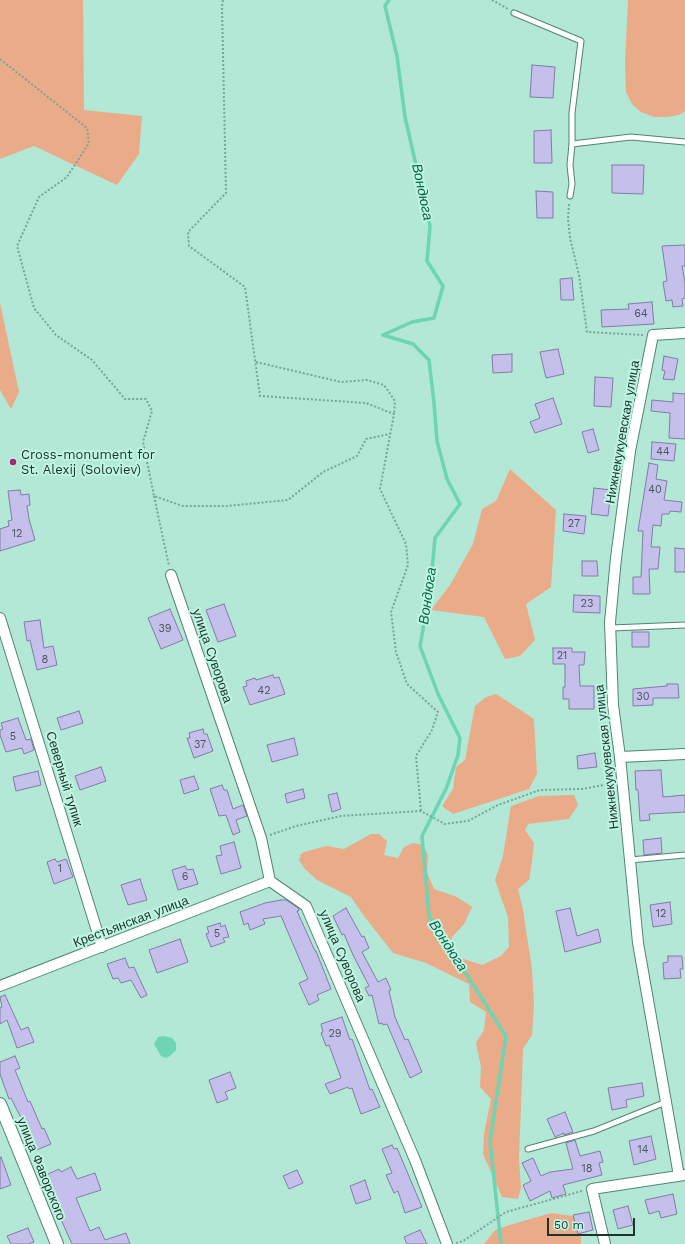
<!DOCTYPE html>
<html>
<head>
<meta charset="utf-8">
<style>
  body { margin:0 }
  #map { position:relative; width:685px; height:1244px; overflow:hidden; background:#b2e8d5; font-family:"Work Sans",sans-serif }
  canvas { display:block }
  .scale { position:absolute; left:547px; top:1218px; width:88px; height:18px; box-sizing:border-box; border:2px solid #1d332c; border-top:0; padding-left:5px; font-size:12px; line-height:14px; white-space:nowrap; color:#1d332c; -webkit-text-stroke:3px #bff6e2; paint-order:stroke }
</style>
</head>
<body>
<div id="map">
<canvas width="685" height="1244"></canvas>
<div class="scale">50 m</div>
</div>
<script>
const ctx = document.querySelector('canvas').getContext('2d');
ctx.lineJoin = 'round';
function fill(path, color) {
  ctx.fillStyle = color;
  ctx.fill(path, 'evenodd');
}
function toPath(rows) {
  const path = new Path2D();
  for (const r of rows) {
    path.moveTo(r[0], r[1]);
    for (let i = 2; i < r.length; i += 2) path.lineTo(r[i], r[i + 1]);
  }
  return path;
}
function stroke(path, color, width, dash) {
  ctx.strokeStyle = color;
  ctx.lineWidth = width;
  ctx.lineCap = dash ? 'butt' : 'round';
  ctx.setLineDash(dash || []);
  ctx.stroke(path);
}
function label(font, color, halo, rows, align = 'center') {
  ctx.font = font + ' "Work Sans",sans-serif';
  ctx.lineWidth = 4;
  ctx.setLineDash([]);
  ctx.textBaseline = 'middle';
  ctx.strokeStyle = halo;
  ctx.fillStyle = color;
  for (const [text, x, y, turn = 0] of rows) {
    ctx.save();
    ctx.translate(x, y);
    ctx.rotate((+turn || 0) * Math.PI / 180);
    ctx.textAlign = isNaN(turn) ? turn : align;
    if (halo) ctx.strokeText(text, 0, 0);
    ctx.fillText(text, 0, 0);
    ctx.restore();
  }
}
fill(toPath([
  [0,0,83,0,84,110,142,116,139,154,117,185,34,146,0,159],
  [628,0,685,0,685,111,679,115,667,117,654,117,641,112,632,104,626,92,625,63],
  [0,303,19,392,11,409,0,390],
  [510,469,556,510,551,587,526,604,535,640,520,656,505,659,484,617,431,610,450,585,473,544,482,509,496,501],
  [496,694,534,719,537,774,529,789,453,814,442,806,453,789,456,767,465,760,475,706,486,697],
  [574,795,578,805,569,819,528,824,525,830,534,843,532,862,529,880,518,889,523,910,532,969,534,1005,532,1035,523,1049,519,1159,521,1188,518,1199,502,1197,483,1154,484,1134,491,1099,480,1087,481,1067,476,1043,484,1030,486,1012,470,1002,469,984,426,963,393,953,364,916,351,897,317,880,305,869,299,860,301,854,304,852,327,846,344,849,371,834,379,834,387,841,384,855,398,858,404,847,413,843,423,845,428,855,427,872,434,889,457,897,472,907,464,924,452,937,452,955,482,965,501,956,509,947,508,917,495,880,503,856,511,806,539,796],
  [551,1213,580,1217,581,1244,484,1244,495,1230,513,1224]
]), '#eaab88');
fill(toPath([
  [164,1036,172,1038,176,1043,176,1050,170,1056,166,1058,161,1056,154,1044,158,1037]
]), '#6bd5b4');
stroke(toPath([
  [389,0,385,6,397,56,405,117,430,226,427,261,443,286,434,318,412,322,383,335,413,344,429,360,434,403,437,441,447,479,460,504,435,538,430,591,420,646,438,694,460,738,458,755,446,789,422,836,429,916,506,1036,490,1141,501,1244]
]), '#6bd5b4', 3.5);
const building = toPath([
  [532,65,555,67,553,98,530,97,532,65],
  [551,130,552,163,534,163,534,131,551,130],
  [612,165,644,165,643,194,612,193,612,165],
  [536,191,553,192,553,218,537,218,536,191],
  [685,245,685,266,682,266,685,282,685,298,682,299,683,306,673,307,672,300,666,301,663,282,667,281,662,246,685,245],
  [572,278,574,300,561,300,560,279,572,278],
  [652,302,654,324,602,327,601,310,629,309,628,304,652,302],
  [558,349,564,374,546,378,540,352,558,349],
  [512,354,512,372,493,373,492,355,512,354],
  [664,356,678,359,674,380,663,379,665,371,662,370,664,356],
  [595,377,613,378,611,407,594,406,595,377],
  [673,393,685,394,685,439,669,438,670,413,651,411,652,400,673,402,673,393],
  [553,398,562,424,535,433,530,422,540,418,535,404,553,398],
  [593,429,599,450,588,453,582,432,593,429],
  [652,442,676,444,674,461,651,459,652,442],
  [649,463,658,465,656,479,667,481,664,500,682,502,681,512,670,511,669,514,662,514,661,526,653,525,651,547,660,547,658,569,649,569,650,594,633,594,633,577,641,577,643,531,638,531,649,463],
  [594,488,611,490,608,516,591,514,594,488],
  [20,490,21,495,29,494,30,505,27,506,29,519,35,540,0,551,0,529,9,526,8,521,12,520,8,491,20,490],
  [564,514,586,516,584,534,563,531,564,514],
  [675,548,685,549,685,572,675,572,675,548],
  [582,561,597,561,598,576,582,576,582,561],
  [574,595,600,596,600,613,573,612,574,595],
  [224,604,236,636,218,642,206,610,224,604],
  [170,609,183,640,161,649,148,618,170,609],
  [40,620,44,648,53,646,57,665,37,670,30,640,27,641,24,622,40,620],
  [632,632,649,632,649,647,632,647,632,632],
  [553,648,572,648,572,652,585,652,584,665,579,665,580,686,594,686,594,709,569,709,569,699,563,699,563,687,565,687,565,664,553,664,553,648],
  [273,675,274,678,279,677,285,694,250,705,243,687,247,686,246,681,255,678,256,680,273,675],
  [667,684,678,684,679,698,653,698,653,705,633,706,633,689,667,686,667,684],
  [79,711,83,723,61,730,57,718,79,711],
  [18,718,26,740,31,739,34,750,24,754,22,748,6,752,0,735,0,730,3,729,1,723,18,718],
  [203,729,204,734,207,734,213,751,194,758,187,738,190,738,189,733,203,729],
  [294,738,298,755,272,762,267,745,294,738],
  [595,753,597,767,578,769,577,756,595,753],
  [101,767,106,781,80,790,75,776,101,767],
  [661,770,663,797,685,795,685,812,649,814,650,820,640,821,638,790,636,790,635,771,661,770],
  [38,771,41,785,16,791,13,777,38,771],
  [194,776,199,789,184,794,180,780,194,776],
  [222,785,224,790,227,790,233,809,243,805,247,816,236,820,240,832,233,835,226,815,219,816,210,789,222,785],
  [303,789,305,798,287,803,285,794,303,789],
  [337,793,341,809,332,812,328,795,337,793],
  [661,838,662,853,644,855,643,840,661,838],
  [234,842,241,868,221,874,216,856,222,855,220,846,234,842],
  [55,859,57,862,66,859,73,877,54,884,47,862,55,859],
  [185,866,187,870,193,869,198,884,178,890,172,870,185,866],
  [140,879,147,900,128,905,121,885,140,879],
  [281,900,286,900,298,908,299,911,297,911,315,951,316,951,331,989,317,995,319,1000,309,1005,299,983,308,979,281,916,263,919,265,924,250,930,248,923,244,925,240,912,265,903,281,900],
  [670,902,672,924,653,927,650,905,670,902],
  [346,908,362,937,364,936,369,948,362,952,378,982,386,978,391,990,389,991,395,1017,405,1040,408,1039,422,1072,410,1078,387,1024,383,1025,382,1023,379,1024,372,995,369,996,365,988,369,986,353,955,344,934,342,935,333,916,346,908],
  [570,908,577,936,598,929,601,942,565,952,556,911,570,908],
  [220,923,221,927,225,925,229,937,223,938,225,942,211,947,206,934,209,933,207,927,220,923],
  [180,939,188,962,157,973,149,950,180,939],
  [668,956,682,956,683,969,680,969,681,978,664,979,663,963,668,962,668,956],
  [125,958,129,968,134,967,147,995,141,998,131,980,121,983,118,978,113,979,107,964,125,958],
  [5,995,21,1030,28,1027,34,1042,17,1048,7,1020,0,1024,0,1008,2,1007,0,997,5,995],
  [342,1017,350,1040,352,1039,370,1090,372,1089,380,1107,361,1114,352,1088,349,1089,348,1087,330,1094,325,1084,341,1078,329,1045,326,1046,321,1033,323,1032,321,1024,342,1017],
  [15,1056,20,1068,15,1070,28,1102,30,1101,42,1129,44,1128,51,1144,32,1152,25,1136,29,1134,11,1098,9,1099,0,1074,0,1062,15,1056],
  [230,1072,236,1088,225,1092,228,1099,217,1103,209,1080,230,1072],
  [642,1083,644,1096,626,1100,627,1107,612,1110,608,1088,642,1083],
  [565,1112,573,1132,564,1135,564,1133,555,1137,547,1119,565,1112],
  [651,1136,656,1159,634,1165,629,1141,651,1136],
  [575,1140,580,1156,600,1151,603,1162,599,1163,602,1175,563,1185,566,1194,552,1198,550,1191,530,1201,523,1185,531,1181,522,1163,533,1158,541,1176,550,1172,573,1169,566,1143,575,1140],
  [392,1145,394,1149,397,1148,422,1207,405,1213,398,1191,394,1193,386,1175,392,1173,382,1149,392,1145],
  [1,1157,11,1185,0,1189,0,1158,1,1157],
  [71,1167,77,1179,95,1173,101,1190,76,1198,90,1231,99,1227,105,1240,126,1233,130,1244,72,1244,42,1177,59,1169,61,1172,71,1167],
  [297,1170,303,1183,289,1189,283,1176,297,1170],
  [365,1180,371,1199,356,1204,350,1186,365,1180],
  [673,1194,677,1214,661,1218,659,1211,649,1214,645,1200,673,1194],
  [628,1206,633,1225,618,1229,613,1210,628,1206],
  [589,1212,593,1230,578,1234,573,1215,589,1212],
  [28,1228,34,1242,28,1244,11,1244,7,1236,28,1228],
  [420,1230,427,1244,407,1244,404,1237,420,1230]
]);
fill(building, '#c4bfeb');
stroke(building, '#817ca5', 1);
const service = toPath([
  [514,13,581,41,572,113,572,144,631,137,685,142],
  [570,196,572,184,570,165,572,144],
  [611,628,685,625],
  [630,860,685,855],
  [528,1149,594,1131,666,1102]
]);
const minor = toPath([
  [171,575,261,838,270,881,306,906,415,1160,447,1244],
  [0,618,102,947],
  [620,757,685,754],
  [0,986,270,881],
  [679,1176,638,943,620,757,613,705,610,622,616,558,630,451,653,335,685,333],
  [605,1244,592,1189,685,1175]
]);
const tertiary = toPath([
  [0,1104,57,1244]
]);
stroke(service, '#518473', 7);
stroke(minor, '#518473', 12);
stroke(tertiary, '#518473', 14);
stroke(toPath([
  [223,0,222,6,226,193,188,232,189,246,245,287,260,396,366,403,394,414,380,489,406,544,408,565,391,612,396,652,407,684,438,712,432,730,416,756,421,811],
  [492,0,508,9],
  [0,59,87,128,89,143,67,177,39,197,17,246,34,308,56,335,92,360,125,399,146,399,152,411,143,442,154,496,183,506,227,506,288,500,323,472,357,456,366,439,390,434],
  [569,204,568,219,570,238,579,275,587,332,643,335],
  [256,362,341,382,367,380,384,385,395,401,394,414],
  [154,496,169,566],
  [270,835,296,826,341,816,421,811,445,824,468,821,498,805,540,790,582,789,604,785,612,781],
  [456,1243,463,1241,506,1212,582,1191]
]), '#7aa495', 2, [2, 2]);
stroke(service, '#fff', 5);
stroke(minor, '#fff', 10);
stroke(tertiary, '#fff', 12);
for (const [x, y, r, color] of [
  [13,462,4,"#a92672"]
]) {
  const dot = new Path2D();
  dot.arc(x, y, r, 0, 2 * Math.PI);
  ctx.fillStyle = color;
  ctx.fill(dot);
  stroke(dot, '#bff6e2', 1.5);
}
label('11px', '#47565c', null, [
  ["64",641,314],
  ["44",663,452],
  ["40",655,490],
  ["27",574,524],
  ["12",17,534],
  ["23",587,604],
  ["39",165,629],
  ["21",562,656],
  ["8",45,660],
  ["42",264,691],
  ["30",643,697],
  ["5",13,737],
  ["37",200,745],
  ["1",60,869],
  ["6",185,877],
  ["12",661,914],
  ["5",217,934],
  ["29",335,1034],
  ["14",643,1150],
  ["18",587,1169]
]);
label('13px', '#1d332c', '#bff6e2', [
  ["Нижнекукуевская улица",623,432,-80],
  ["улица Суворова",212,656,71],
  ["Нижнекукуевская улица",607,757,-96],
  ["Северный тупик",64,779,73],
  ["Крестьянская улица",131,922,-21],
  ["улица Суворова",342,956,67],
  ["улица Фаворского",41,1169,68]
]);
label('13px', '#1d332c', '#bff6e2', [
  ["Cross-monument for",21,455],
  ["St. Alexij (Soloviev)",21,470]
], 'left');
label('italic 14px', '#09624c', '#bff6e2', [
  ["Вондюга",422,192,78],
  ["Вондюга",428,596,-82],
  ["Вондюга",448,946,57]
]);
</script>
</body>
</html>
